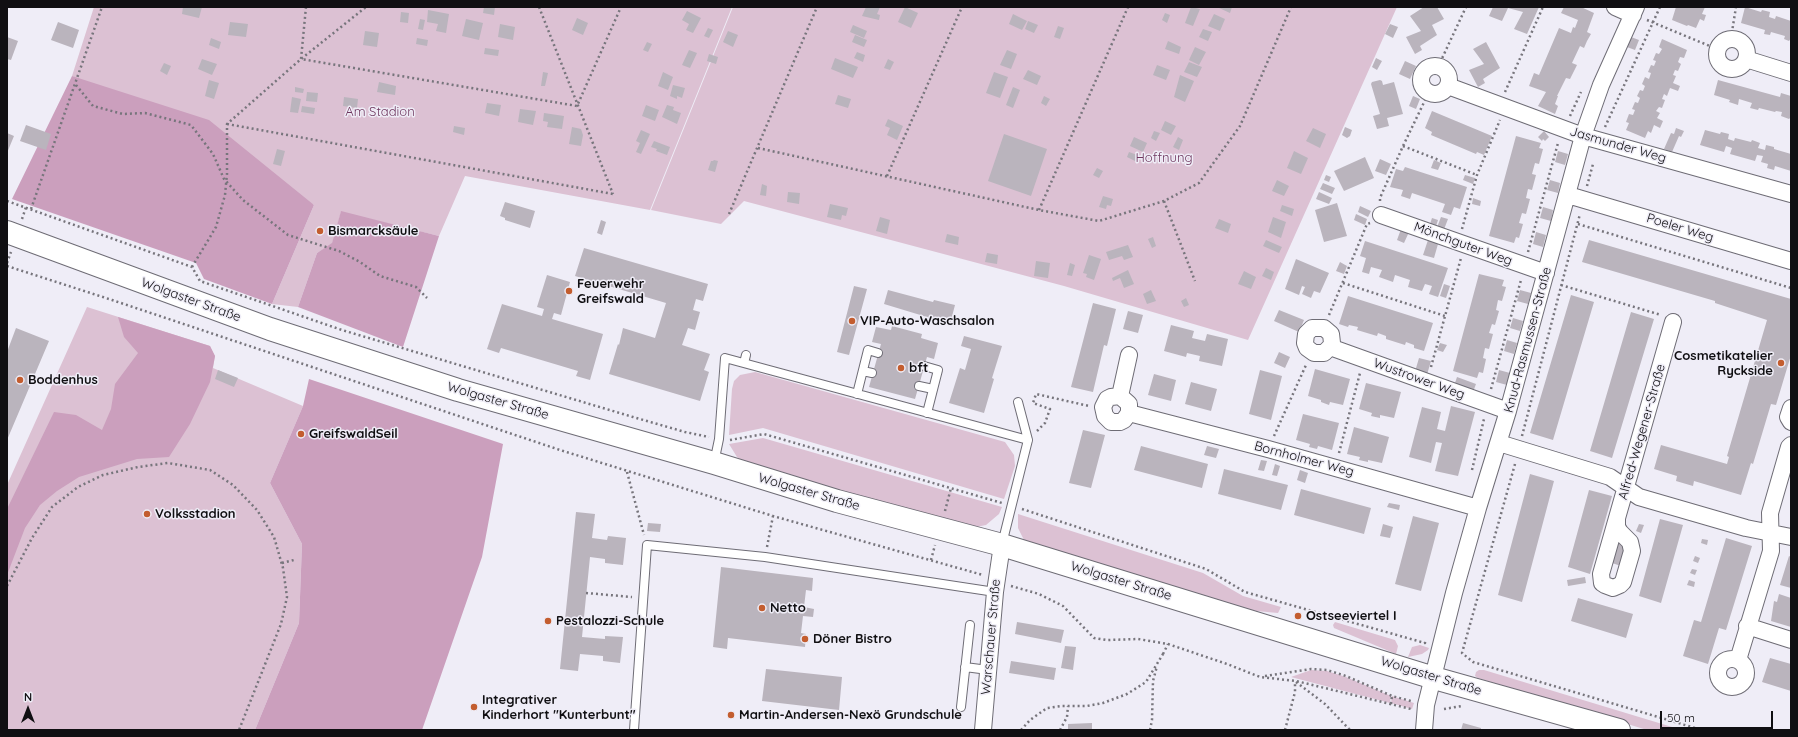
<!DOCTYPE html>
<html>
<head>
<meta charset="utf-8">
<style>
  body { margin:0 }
  #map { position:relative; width:1798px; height:737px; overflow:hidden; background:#efedf7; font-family:Quicksand,sans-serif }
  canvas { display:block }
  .frame { position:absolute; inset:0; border:8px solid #100f12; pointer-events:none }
  .north { position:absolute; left:8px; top:689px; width:40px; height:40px; -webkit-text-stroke:3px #efedf7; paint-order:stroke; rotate:0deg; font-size:11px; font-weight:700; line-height:16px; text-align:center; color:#100f12 }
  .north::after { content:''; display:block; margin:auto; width:14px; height:18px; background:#100f12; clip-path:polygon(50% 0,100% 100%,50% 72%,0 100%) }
  .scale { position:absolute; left:1660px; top:711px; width:113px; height:18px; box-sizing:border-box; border:2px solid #100f12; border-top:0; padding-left:5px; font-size:12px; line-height:14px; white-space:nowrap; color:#100f12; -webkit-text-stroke:3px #efedf7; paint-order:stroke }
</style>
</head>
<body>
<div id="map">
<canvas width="1798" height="737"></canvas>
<div class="frame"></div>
<div class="north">N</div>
<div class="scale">50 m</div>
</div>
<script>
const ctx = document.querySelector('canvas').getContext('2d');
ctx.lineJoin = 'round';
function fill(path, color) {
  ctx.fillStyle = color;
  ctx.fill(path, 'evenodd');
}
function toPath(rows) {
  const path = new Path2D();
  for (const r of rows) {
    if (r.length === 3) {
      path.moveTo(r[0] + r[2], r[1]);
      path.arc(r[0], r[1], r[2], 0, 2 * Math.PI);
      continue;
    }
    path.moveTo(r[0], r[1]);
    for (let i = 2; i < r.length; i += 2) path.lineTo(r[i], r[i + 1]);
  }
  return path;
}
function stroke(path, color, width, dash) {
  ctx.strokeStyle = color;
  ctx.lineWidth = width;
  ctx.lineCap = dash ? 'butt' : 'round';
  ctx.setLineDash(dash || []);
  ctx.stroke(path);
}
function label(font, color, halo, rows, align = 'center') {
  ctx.font = font + ' Quicksand,sans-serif';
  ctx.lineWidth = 3;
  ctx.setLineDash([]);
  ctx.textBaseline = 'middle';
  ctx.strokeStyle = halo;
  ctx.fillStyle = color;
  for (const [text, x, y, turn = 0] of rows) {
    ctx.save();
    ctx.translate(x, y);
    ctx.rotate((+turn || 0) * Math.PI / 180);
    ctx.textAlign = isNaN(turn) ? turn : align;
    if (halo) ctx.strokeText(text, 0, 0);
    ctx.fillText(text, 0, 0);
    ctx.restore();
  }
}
fill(toPath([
  [94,7,732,7,650,210,465,176,439,236,341,212,332,244,317,253,298,307,272,304,314,205,72,76],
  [733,7,1397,7,1248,340,1064,286,744,201,721,224,651,210],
  [87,307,210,346,215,356,213,368,303,406,270,483,302,544,299,623,255,730,7,730,7,485],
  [755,372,1005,442,1014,455,1015,466,1004,499,763,428,729,435,732,389,734,381,740,375],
  [763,438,1002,507,999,514,986,525,976,527,964,526,759,468,744,462,737,457,729,444],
  [1018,514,1203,573,1243,596,1281,607,1278,613,1235,609,1024,540,1018,528],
  [1335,622,1395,640,1398,646,1396,654,1334,628,1333,625],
  [1420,645,1429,648,1428,650,1422,654,1408,657,1412,647],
  [1311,670,1327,671,1346,677,1391,696,1390,703,1291,677],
  [1479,670,1484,670,1682,730,1647,730,1478,678,1475,676,1476,672],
  [1392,696,1414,703,1412,709,1391,703]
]), '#dcc1d3');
fill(toPath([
  [72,76,209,120,314,205,272,304,204,279,196,263,12,199],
  [341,211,439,236,403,347,298,307,317,253,332,243],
  [118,317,210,346,215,356,210,382,190,424,169,457,137,459,79,477,57,491,40,505,25,528,7,575,7,509,54,412,76,415,102,430,111,409,115,384,138,353,124,337],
  [309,379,503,444,482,557,422,730,255,730,299,623,302,544,270,483,303,406]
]), '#cb9fbd');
fill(toPath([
  [183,7,202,7,199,18,182,14],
  [484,7,495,7,494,15,483,13],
  [866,7,880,7,877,14,880,15,879,20,862,16],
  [905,7,918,13,911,28,898,22],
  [1191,7,1200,9,1193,26,1185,23],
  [1217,7,1232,7,1230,13],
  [1424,7,1437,7,1444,19,1432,25,1437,35,1420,46,1422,50,1415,54,1406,37,1421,31,1410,16],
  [1493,7,1539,7,1527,34,1514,29,1523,12,1508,8,1502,21,1489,16],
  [1564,7,1581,7,1594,13,1587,32,1591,34,1587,41,1584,48,1580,46,1572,63,1577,65,1570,79,1566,78,1557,96,1558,96,1555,104,1558,106,1555,114,1538,106,1546,92,1529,86,1534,73,1539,75,1559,28,1571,33,1573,27,1575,28,1578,20,1561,13],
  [1676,7,1705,7,1702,14,1706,15,1704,21,1700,19,1696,28,1688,25,1687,26,1672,20],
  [1745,7,1761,12,1762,10,1770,12,1769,17,1775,19,1776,16,1791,21,1791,38,1789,41,1784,39,1785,36,1771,32,1770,35,1764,34,1765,30,1741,23],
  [428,10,449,14,446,33,436,31,438,24,427,22],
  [687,11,701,18,693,33,686,30,689,24,682,20],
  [401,12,409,13,408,23,400,22],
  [1165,13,1170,15,1167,23,1162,20],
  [1013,14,1027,21,1022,30,1009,24],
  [1214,14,1225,19,1220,31,1208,26],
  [577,18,588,23,583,35,572,30],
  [420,19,425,20,423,30,418,29],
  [466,19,483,23,479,40,462,36],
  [1028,21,1038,25,1034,33,1025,29],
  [58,22,79,30,73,48,51,40],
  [230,22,248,24,246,37,228,35],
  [500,24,515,27,513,40,498,37],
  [1390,24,1398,27,1393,38,1385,34],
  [853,25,867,31,864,38,850,32],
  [1058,26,1064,28,1060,39,1054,37],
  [708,28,713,30,709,38,704,36],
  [1203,29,1212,32,1208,41,1199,37],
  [365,31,379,33,377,47,363,45],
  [728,31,738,35,733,47,723,42],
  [855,35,867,40,864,47,852,42],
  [7,37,18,41,11,60,7,59],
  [1631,37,1639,40,1635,50,1627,47],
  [211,38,221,42,219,49,209,45],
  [417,38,428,40,427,46,416,44],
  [1662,39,1687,50,1684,58,1680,57,1678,62,1681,64,1678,71,1675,70,1673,75,1676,76,1673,83,1680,86,1678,91,1670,88,1667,96,1664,94,1662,99,1665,100,1662,108,1659,107,1656,111,1660,113,1657,118,1663,121,1660,128,1654,125,1651,133,1648,131,1645,138,1626,130,1629,123,1626,122,1629,114,1633,115,1635,110,1632,109,1635,102,1638,103,1640,98,1637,96,1640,90,1643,91,1645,86,1642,84,1645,77,1649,79,1651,73,1648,72,1651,65,1654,66,1656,61,1653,60,1656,53,1659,54,1662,49,1659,47],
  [1168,41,1181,47,1179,54,1165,49],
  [647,42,652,44,648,52,643,50],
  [1486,42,1500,68,1483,79,1485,83,1478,87,1469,70,1484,64,1473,49],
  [1195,47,1206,52,1199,65,1189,60],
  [485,48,499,50,498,56,484,54],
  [689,50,697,53,690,68,682,65],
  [1007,50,1017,54,1011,69,1000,65],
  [857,52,865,55,863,62,854,58],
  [709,54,718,57,716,64,707,61],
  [835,58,858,67,853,78,831,69],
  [1376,58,1382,61,1377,70,1372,67],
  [202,59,217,64,212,75,198,69],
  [888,59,894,62,890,70,884,68],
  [1405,61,1416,66,1410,79,1399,74],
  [1189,62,1202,67,1197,77,1184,72],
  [164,63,171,66,167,75,160,71],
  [1157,65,1170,70,1166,80,1153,75],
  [1028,70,1041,76,1037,85,1023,79],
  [543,72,548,73,545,86,541,86],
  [663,72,673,77,668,90,658,86],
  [994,72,1008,77,1000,98,986,93],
  [1180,75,1194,81,1185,102,1174,97],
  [209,80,219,83,214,99,205,96],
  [1380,80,1382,81,1383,85,1394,82,1403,114,1387,118,1389,126,1377,129,1373,116,1380,114,1371,84,1372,82],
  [1718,80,1780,97,1781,93,1791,96,1791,117,1789,119,1781,116,1782,112,1776,111,1775,112,1759,108,1758,110,1750,108,1752,103,1739,99,1738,105,1729,102,1730,100,1714,95],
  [379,82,396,86,395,95,377,92],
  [673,85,685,88,682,98,677,96,677,99,670,96],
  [295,87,304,89,303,93,295,92],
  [1013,87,1020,90,1013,108,1006,105],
  [307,92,318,93,317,102,306,101],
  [838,95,851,99,848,108,835,104],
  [1044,96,1050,99,1046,106,1041,103],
  [1413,96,1420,99,1416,109,1409,106],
  [292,97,301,99,298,113,290,112],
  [344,97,358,99,357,108,343,106],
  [487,103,501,105,499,116,485,113],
  [646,105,659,110,655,121,642,116],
  [667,105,674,107,673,110,681,113,677,124,662,117],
  [302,106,315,108,314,114,301,112],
  [520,109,536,111,533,125,518,122],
  [1432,111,1492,136,1484,155,1477,152,1476,154,1431,135,1432,132,1425,128],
  [544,113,564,116,562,129,547,127,548,122,543,121],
  [888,119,903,126,897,140,887,135,890,128,885,126],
  [1165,121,1176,126,1171,135,1161,130],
  [26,125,51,134,46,150,20,141],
  [454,126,465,128,464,135,453,132],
  [572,127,581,129,583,135,581,146,569,144],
  [1345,127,1352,130,1350,136,1347,138,1342,135],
  [1313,128,1326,134,1320,148,1306,141],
  [1676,128,1684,131,1681,137,1679,136,1672,152,1664,149,1671,133,1674,134],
  [641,130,650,134,641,154,636,152,640,143,636,141],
  [1705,130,1720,134,1721,132,1729,134,1728,139,1734,141,1735,138,1751,142,1752,140,1760,143,1758,148,1765,150,1766,145,1774,147,1774,149,1791,154,1791,171,1775,166,1774,170,1767,168,1768,164,1761,162,1763,156,1757,155,1755,161,1730,154,1732,148,1726,146,1724,152,1700,145],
  [1154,131,1160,133,1156,141,1151,138],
  [1544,131,1549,137,1545,141,1543,139,1542,141,1538,137],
  [7,133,14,136,7,153],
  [1004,134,1047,149,1031,196,988,181],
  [1516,136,1541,143,1539,148,1543,149,1539,164,1535,163,1532,174,1536,175,1532,190,1528,189,1526,198,1530,199,1526,214,1522,213,1519,223,1523,224,1519,238,1516,237,1514,243,1489,236],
  [1134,137,1147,143,1143,152,1130,146],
  [1178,137,1183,140,1179,150,1173,147],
  [654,141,670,147,667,155,656,151,657,149,651,147],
  [277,149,285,151,281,166,273,164],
  [1294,151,1308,158,1301,174,1287,168],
  [1558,151,1568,154,1565,165,1555,162],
  [1129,152,1140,156,1137,162,1127,157],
  [1365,157,1374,178,1344,191,1334,171],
  [1380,159,1391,164,1386,175,1375,171],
  [714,160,718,161,715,172,708,170,711,161,713,161],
  [1434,160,1441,163,1438,170,1431,168],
  [1405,167,1467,187,1460,209,1454,207,1451,215,1442,212,1445,204,1412,193,1410,199,1401,196,1403,190,1390,187,1396,169,1403,171],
  [1097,168,1103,171,1099,178,1093,175],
  [1326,175,1331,177,1329,182,1324,180],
  [1465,175,1475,178,1473,184,1463,180],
  [1277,180,1289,186,1284,196,1272,191],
  [1550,180,1560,183,1558,193,1547,190],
  [1323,183,1335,188,1332,194,1320,189],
  [762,184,767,186,766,196,760,195],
  [788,192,800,193,799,204,787,202],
  [1319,192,1332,198,1329,204,1316,199],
  [1103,196,1113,199,1111,206,1107,205,1106,209,1099,207],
  [1473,198,1481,201,1480,206,1472,204],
  [505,202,535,211,530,228,505,220,505,218,500,216],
  [1337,203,1347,236,1324,242,1315,210],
  [830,204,848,208,846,216,842,215,841,220,827,217],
  [1282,205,1294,209,1292,216,1280,211],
  [1360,206,1371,211,1368,217,1358,212],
  [1543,207,1553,210,1551,221,1540,218],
  [1356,214,1367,219,1365,225,1354,220],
  [880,217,890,220,887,234,876,231],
  [1273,217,1286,222,1281,238,1268,232],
  [1441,217,1448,219,1443,232,1436,230],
  [1432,218,1438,220,1435,229,1429,227],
  [1219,219,1231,224,1228,233,1215,228],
  [601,220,606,222,602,235,597,233],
  [1401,229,1409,232,1404,243,1397,240],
  [1536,232,1546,235,1543,247,1533,244],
  [947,234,959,237,958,245,945,242],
  [1153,237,1156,246,1152,248,1148,239],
  [1266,240,1282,247,1279,253,1263,246],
  [1428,240,1438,244,1434,258,1423,255],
  [1589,240,1791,299,1791,355,1776,405,1771,404,1753,464,1751,463,1741,495,1694,481,1693,486,1676,481,1677,476,1654,469,1661,445,1727,464,1729,457,1727,456,1767,320,1715,303,1715,301,1582,262],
  [1365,241,1448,268,1438,297,1429,294,1432,286,1425,284,1422,291,1408,287,1410,280,1395,275,1393,282,1379,277,1382,270,1371,267,1369,274,1362,272,1366,258,1360,256],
  [1128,245,1133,257,1124,260,1122,256,1109,260,1106,252],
  [584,248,708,284,703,301,696,299,693,310,700,312,695,330,688,328,682,345,710,354,704,370,709,372,700,401,609,374,618,344,619,345,623,328,655,338,666,303,575,276],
  [987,253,998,255,997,264,985,262],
  [1089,255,1101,259,1094,280,1086,277,1087,274,1083,273],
  [1296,259,1329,273,1320,293,1314,291,1311,298,1302,294,1305,287,1302,286,1299,295,1285,289],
  [1036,261,1050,263,1048,278,1034,276],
  [1340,262,1347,266,1344,274,1336,271],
  [1070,263,1075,265,1072,276,1067,275],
  [1266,268,1274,272,1271,280,1262,276],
  [1128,270,1134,284,1124,288,1120,278,1113,281,1112,278],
  [1244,271,1256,277,1251,289,1238,284],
  [1479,274,1504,280,1502,286,1506,287,1502,301,1498,300,1496,310,1499,311,1495,325,1492,324,1489,333,1493,334,1489,349,1485,348,1483,358,1486,359,1483,373,1479,372,1477,378,1453,371],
  [547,275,570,282,561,315,554,313,552,319,603,334,590,380,576,376,578,371,501,348,499,353,487,349,502,304,542,316,544,309,537,307],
  [1444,284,1450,286,1446,298,1440,296],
  [854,286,867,289,849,355,837,352],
  [888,290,933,302,934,300,955,305,950,324,884,304],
  [1151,290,1156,301,1147,304,1143,294],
  [1520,290,1531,293,1528,304,1517,301],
  [1571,295,1594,302,1553,440,1530,433],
  [1348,296,1433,323,1424,351,1414,348,1414,345,1406,342,1405,345,1386,339,1386,336,1378,333,1377,336,1357,330,1358,327,1349,325,1348,327,1339,324],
  [1186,298,1189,305,1184,307,1181,301],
  [1093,303,1116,309,1107,346,1104,345,1093,392,1071,387],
  [1279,310,1304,320,1299,332,1274,321],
  [1128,311,1143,315,1138,333,1123,329],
  [1631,312,1654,319,1612,458,1590,451],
  [1513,318,1523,321,1520,331,1510,328],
  [1171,325,1194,331,1192,338,1205,341,1207,334,1228,339,1222,366,1199,361,1200,356,1187,353,1186,357,1164,351],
  [892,326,922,334,921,338,938,343,934,359,927,357,915,399,869,387,881,344,872,342,876,327,891,330],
  [16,328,49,341,7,440,7,352],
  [964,336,1002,346,992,378,994,379,984,413,949,403,960,368,965,370,971,349,961,346],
  [1507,340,1517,343,1514,354,1504,351],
  [1440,343,1447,345,1443,352,1437,350],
  [1279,352,1290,357,1285,368,1274,363],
  [1419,358,1431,361,1426,378,1414,375],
  [1315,369,1350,379,1343,405,1330,402,1329,405,1321,402,1321,400,1308,396],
  [218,370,238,378,234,387,215,379],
  [1260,370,1282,376,1271,420,1249,414],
  [1499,370,1510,373,1507,385,1496,382],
  [1154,374,1176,380,1171,401,1148,395],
  [1457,377,1476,384,1473,392,1454,386],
  [1191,382,1217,389,1211,411,1185,404],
  [1366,383,1401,392,1394,418,1380,415,1380,418,1371,416,1372,413,1359,409],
  [1451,406,1475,412,1458,476,1435,471,1442,443,1436,442,1431,463,1409,457,1422,407,1441,412,1437,429,1445,431],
  [1303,414,1339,423,1332,450,1318,446,1317,449,1309,447,1310,444,1296,440],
  [1354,427,1389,437,1382,463,1368,460,1368,462,1359,460,1360,457,1347,454],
  [1083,430,1105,435,1091,488,1069,483],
  [1141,446,1208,464,1202,488,1134,470],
  [1207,446,1219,449,1216,458,1204,455],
  [1261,460,1267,461,1264,471,1258,470],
  [1275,464,1280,466,1277,476,1272,475],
  [1224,469,1288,485,1281,510,1218,494],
  [1300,470,1308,473,1305,483,1297,480],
  [1530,474,1554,481,1522,602,1498,595],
  [1301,489,1371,508,1364,534,1294,515],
  [1589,490,1612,496,1590,574,1568,567],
  [1389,503,1400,505,1399,510,1387,507],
  [576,512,595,514,592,538,607,540,608,536,626,538,623,565,605,563,605,559,590,557,582,637,605,639,605,636,623,637,620,663,603,661,603,656,580,654,578,671,560,669],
  [1413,516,1439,523,1421,591,1395,584],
  [1660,519,1683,525,1661,603,1639,596],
  [648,523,661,524,660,532,647,531],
  [1383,524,1393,527,1390,538,1380,536],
  [1639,524,1644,525,1641,533,1636,531],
  [1726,538,1752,546,1726,630,1719,628,1708,664,1683,656,1694,620,1701,622],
  [1702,539,1708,540,1707,545,1701,543],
  [1618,543,1627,546,1621,566,1612,563],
  [1695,556,1700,558,1698,563,1693,561],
  [1789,556,1791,557,1791,588,1780,585],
  [721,567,813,578,812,591,806,590,804,607,814,609,813,617,803,616,801,633,806,634,805,647,728,638,727,649,713,647],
  [1692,569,1697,570,1695,575,1690,573],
  [1585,577,1586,583,1568,586,1567,580],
  [1689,580,1695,582,1694,587,1687,585],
  [1779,594,1791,598,1791,627,1771,621,1774,601,1777,602],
  [1578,598,1633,614,1626,638,1571,621],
  [1017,622,1064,630,1061,643,1015,634],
  [1065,646,1076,647,1073,670,1061,668],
  [1770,658,1791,664,1791,691,1762,682],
  [1011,661,1056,668,1054,680,1009,673],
  [766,669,842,677,839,710,762,701],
  [1092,723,1092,730,1068,730,1068,724],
  [1463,723,1481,728,1481,730,1461,730]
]), '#bab4bd');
const service = toPath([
  [744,363,746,355],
  [924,366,938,370,927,413],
  [863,371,872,373],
  [919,386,933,389],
  [857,394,868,350,878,353],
  [1018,402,1028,440],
  [714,463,719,439,725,358,1028,440,1002,544],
  [965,667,988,670],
  [961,707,970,625],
  [634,730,647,545,765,557,995,592]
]);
const minor = toPath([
  [1615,7,1633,15],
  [1732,54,15],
  [1746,59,1791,73],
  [1435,80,14],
  [1448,86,1583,136,1791,194],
  [1568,195,1791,261],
  [1381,215,1546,273],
  [1330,347,1324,353,1314,353,1307,348,1305,343,1306,334,1312,328,1324,328,1331,334,1332,343,1330,347,1508,411],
  [1120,396,1129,355],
  [1791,408,1788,417,1791,422],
  [1129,413,1124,420,1120,422,1111,422,1105,416,1103,407,1107,399,1111,397,1120,396,1129,404,1129,413,1268,449,1478,508],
  [1499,443,1610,477,1639,497,1746,528,1791,537],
  [1617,519,1617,527,1620,532,1630,542,1632,551,1623,582,1620,585,1613,588,1605,585,1602,583,1601,574,1673,322],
  [1747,626,1791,640],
  [1732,673,14],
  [1738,660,1771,551,1770,513,1789,447,1791,445],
  [983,730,995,592,1002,545],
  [1424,730,1426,705,1454,593,1478,508,1508,411,1583,136,1601,85,1636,7]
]);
const secondary = toPath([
  [7,232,270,329,458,390,714,463,837,501,1002,545,1434,678,1619,730]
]);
stroke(service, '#6e6c75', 10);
stroke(minor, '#6e6c75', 18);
stroke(secondary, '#6e6c75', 24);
stroke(toPath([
  [306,7,301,59,577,106,621,7],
  [539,7,613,194],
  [1647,20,1717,49],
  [1731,38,1736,7],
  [1438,67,1466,7],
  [76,85,93,106,123,114,145,113,191,125,213,154,224,179,243,200,288,235,339,251,360,262,380,276,416,287,427,298],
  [1505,92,1543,7],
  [1570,116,1581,92],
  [227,124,613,194],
  [1605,127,1660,7],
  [1403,146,1477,175],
  [758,148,1039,210,1099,221,1164,201,1199,183,1240,126,1291,7],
  [887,176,962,7],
  [1587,186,1593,164],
  [7,201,192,267,200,281,342,330,633,417,685,432,709,437],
  [1164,201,1195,281],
  [1380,201,1380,198,1403,146,1429,92],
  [31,209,102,7],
  [1039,210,1128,7],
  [729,214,817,7],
  [22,219,26,207],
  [1578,224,1791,288],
  [1462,229,1477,175,1500,120],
  [1528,252,1558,143],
  [7,263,11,252],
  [7,266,112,300,560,450,773,516,983,575],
  [192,267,216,227,225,195,227,174,227,124,301,59,366,7],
  [1343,283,1445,316],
  [1561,285,1661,315],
  [1329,315,1367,224,1370,223],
  [1431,367,1461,258],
  [1491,389,1521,280],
  [1037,431,1045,423,1050,409,1033,403,1036,394,1089,406],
  [1274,436,1306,365],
  [1522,436,1580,214],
  [730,440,764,434,1002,503],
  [1339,453,1360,373],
  [1515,464,1462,653,1473,662,1702,730],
  [1472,470,1484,419],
  [627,472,644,535],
  [1022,509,1206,569,1245,592,1425,643,1425,641],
  [945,511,951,488],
  [767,547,773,516],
  [931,560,935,545],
  [282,563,294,560],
  [7,586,32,538,52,507,78,487,103,475,138,467,168,463,210,470,233,485,257,510,274,537,283,568,287,597,281,624,239,730],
  [1011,586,1039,594,1063,606,1094,638,1107,640,1138,639,1168,644,1227,664,1260,677,1296,681,1411,709],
  [586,593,632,597],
  [1163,654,1168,644],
  [1265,676,1311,669,1327,670,1346,676,1392,696,1411,701],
  [1296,682,1325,704,1350,730],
  [1391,704,1392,696],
  [1444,709,1462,706],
  [1021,730,1030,720,1047,708,1062,706,1087,706,1103,703,1127,694,1146,682,1163,654],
  [1060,730,1067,717,1068,706],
  [1150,730,1152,720,1153,681,1157,666],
  [1285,730,1295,692,1295,682]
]), '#77757c', 2.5, [2, 3]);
stroke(service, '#fff', 8);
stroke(minor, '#fff', 16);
stroke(secondary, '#fff', 22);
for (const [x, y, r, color] of [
  [320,231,4,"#c35d2f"],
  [569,291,4,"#c35d2f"],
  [852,321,4,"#c35d2f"],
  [1781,363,4,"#c35d2f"],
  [901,368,4,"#c35d2f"],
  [20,380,4,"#c35d2f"],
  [301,434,4,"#c35d2f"],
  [147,514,4,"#c35d2f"],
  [762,608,4,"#c35d2f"],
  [1298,616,4,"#c35d2f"],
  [548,621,4,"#c35d2f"],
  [805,639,4,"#c35d2f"],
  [474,707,4,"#c35d2f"],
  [731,715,4,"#c35d2f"]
]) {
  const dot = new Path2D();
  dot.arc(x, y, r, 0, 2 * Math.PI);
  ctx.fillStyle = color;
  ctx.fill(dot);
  stroke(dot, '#efedf7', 1.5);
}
label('13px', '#6e365e', '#efedf7', [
  ["Am Stadion",380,112],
  ["Hoffnung",1164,158]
]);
label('13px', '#100f12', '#efedf7', [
  ["Jasmunder Weg",1618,145,16],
  ["Poeler Weg",1680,228,17],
  ["Mönchguter Weg",1463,244,20],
  ["Wolgaster Straße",191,300,20],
  ["Knud-Rasmussen-Straße",1528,340,-75],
  ["Wustrower Weg",1419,379,20],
  ["Wolgaster Straße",498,401,16],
  ["Alfred-Wegener-Straße",1642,432,-74],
  ["Bornholmer Weg",1304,459,15],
  ["Wolgaster Straße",809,492,16],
  ["Wolgaster Straße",1121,581,17],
  ["Warschauer Straße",991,637,-85],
  ["Wolgaster Straße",1431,676,17]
]);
label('bold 13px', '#100f12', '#efedf7', [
  ["Bismarcksäule",328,231],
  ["Feuerwehr",577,284],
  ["Greifswald",577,299],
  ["VIP-Auto-Waschsalon",860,321],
  ["Cosmetikatelier",1773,356,"right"],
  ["Ryckside",1773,371,"right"],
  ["bft",909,368],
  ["Boddenhus",28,380],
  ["GreifswaldSeil",309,434],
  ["Volksstadion",155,514],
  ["Netto",770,608],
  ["Ostseeviertel I",1306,616],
  ["Pestalozzi-Schule",556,621],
  ["Döner Bistro",813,639],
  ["Integrativer",482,700],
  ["Kinderhort \"Kunterbunt\"",482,715],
  ["Martin-Andersen-Nexö Grundschule",739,715]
], 'left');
</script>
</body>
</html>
